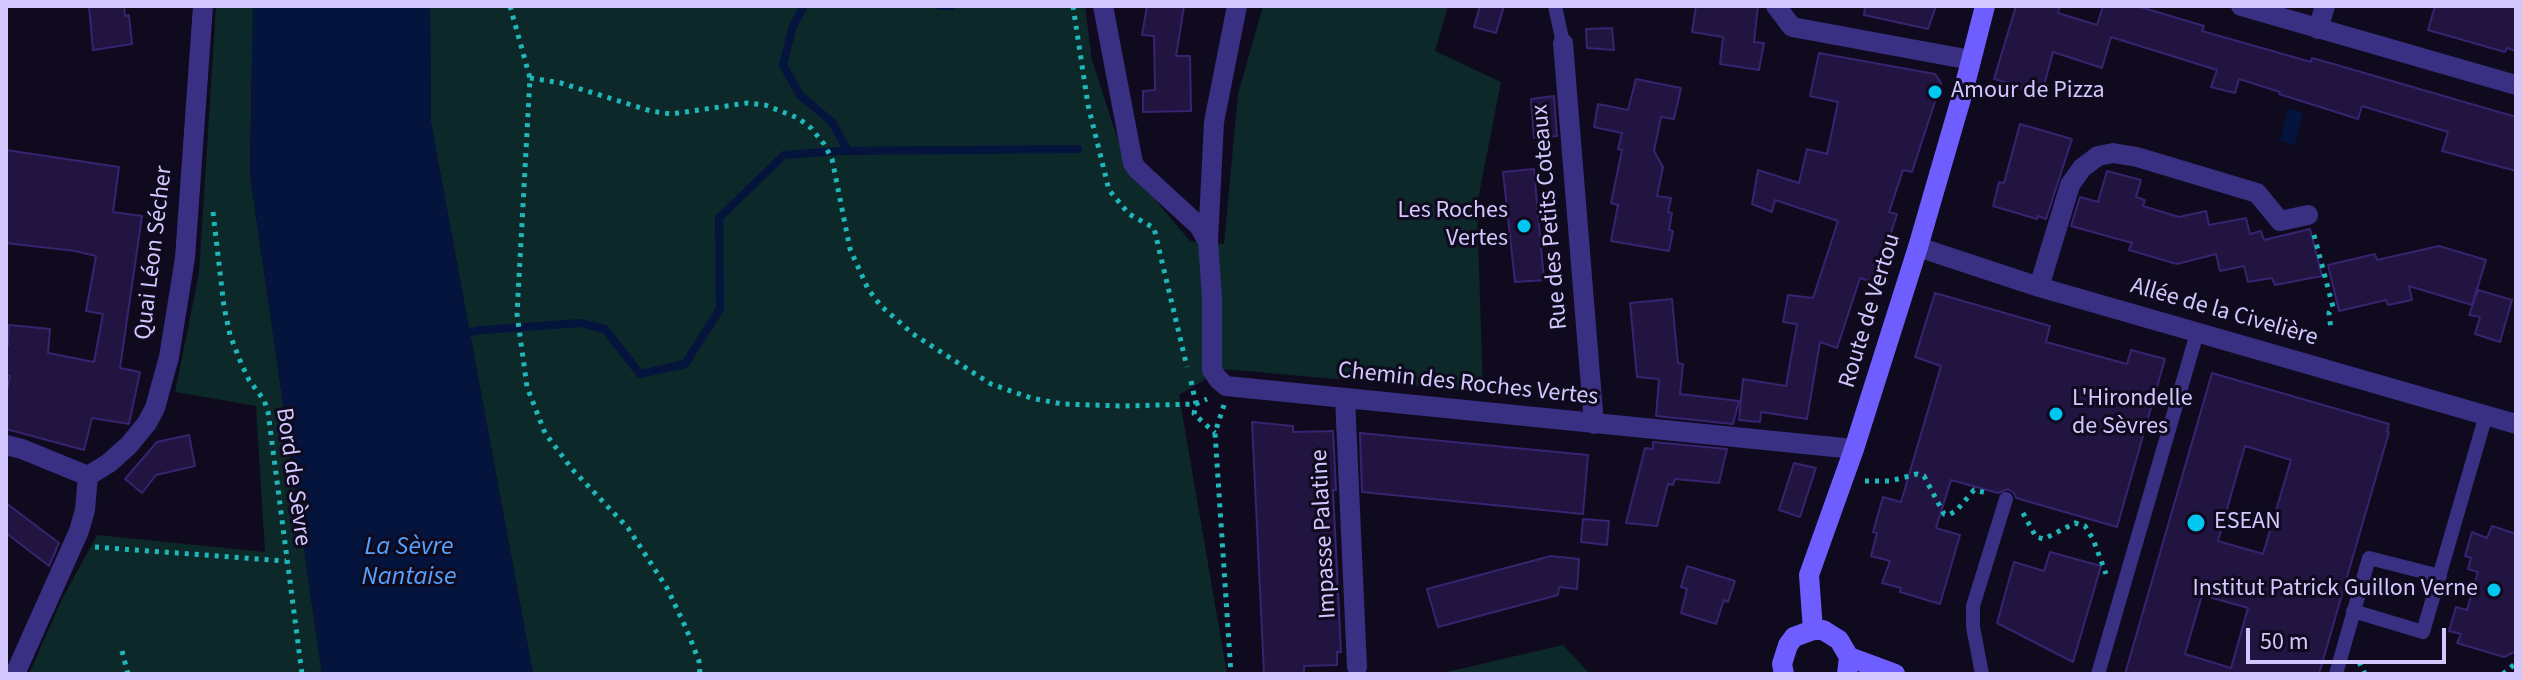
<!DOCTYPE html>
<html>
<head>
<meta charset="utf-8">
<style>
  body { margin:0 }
  #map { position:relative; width:2522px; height:680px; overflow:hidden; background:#0f0a1e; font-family:"Source Sans 3",sans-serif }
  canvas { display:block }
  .frame { position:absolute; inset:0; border:8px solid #d2c7ff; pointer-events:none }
  .scale { position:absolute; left:2246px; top:628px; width:200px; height:36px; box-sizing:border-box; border:4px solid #d2c7ff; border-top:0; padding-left:10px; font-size:24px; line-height:28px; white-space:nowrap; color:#d2c7ff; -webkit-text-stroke:6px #0f0a1e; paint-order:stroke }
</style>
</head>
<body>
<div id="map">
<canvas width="2522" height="680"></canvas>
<div class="frame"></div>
<div class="scale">50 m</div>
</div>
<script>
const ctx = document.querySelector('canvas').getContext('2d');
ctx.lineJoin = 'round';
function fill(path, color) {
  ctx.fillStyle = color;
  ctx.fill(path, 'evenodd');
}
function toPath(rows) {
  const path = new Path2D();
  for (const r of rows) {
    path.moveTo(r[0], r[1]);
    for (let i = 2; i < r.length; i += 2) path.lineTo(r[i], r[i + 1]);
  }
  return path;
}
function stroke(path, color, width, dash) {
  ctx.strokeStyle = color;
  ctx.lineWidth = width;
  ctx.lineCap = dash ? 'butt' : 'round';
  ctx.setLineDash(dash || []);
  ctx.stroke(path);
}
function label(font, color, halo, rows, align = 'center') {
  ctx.font = font + ' "Source Sans 3",sans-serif';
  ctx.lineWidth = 6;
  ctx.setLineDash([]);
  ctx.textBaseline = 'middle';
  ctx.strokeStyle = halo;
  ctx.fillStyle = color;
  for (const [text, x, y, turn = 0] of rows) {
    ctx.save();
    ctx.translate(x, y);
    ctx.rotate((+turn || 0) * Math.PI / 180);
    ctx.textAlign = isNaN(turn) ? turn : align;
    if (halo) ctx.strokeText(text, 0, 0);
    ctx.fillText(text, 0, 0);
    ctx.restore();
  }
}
fill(toPath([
  [216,6,253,6,250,174,322,674,29,674,61,601,97,535,265,552,256,406,175,392,199,273],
  [430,6,1085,6,1092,60,1126,165,1190,241,1224,244,1238,94,1263,6,1448,6,1435,51,1501,82,1477,205,1483,392,1223,369,1179,395,1227,674,533,674,431,123],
  [1563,645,1590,674,1438,674]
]), '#0c2829');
fill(toPath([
  [253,6,430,6,431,123,533,674,322,674,250,174],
  [2288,109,2303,112,2295,145,2280,141]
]), '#04143d');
stroke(toPath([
  [804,6,793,26,783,65,800,95,832,122,848,151],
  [940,6,951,6],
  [460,334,482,330,581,323,605,329,640,374,685,364,720,309,719,218,784,155,839,151,1078,149]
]), '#04143d', 8);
const building = toPath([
  [89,6,124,6,125,16,129,15,132,44,93,50,89,6],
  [1147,6,1184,6,1176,56,1190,56,1191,111,1143,112,1143,91,1155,90,1154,36,1142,35,1147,6],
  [1480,6,1504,6,1496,33,1474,27,1480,6],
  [1696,6,1758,6,1754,42,1764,43,1759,70,1720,64,1723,37,1692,32,1696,6],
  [1865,6,1936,6,1928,29,1864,15,1865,6],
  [2016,6,2060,6,2058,13,2097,25,2103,6,2137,6,2204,26,2202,31,2311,62,2312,58,2330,63,2516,117,2516,171,2442,151,2448,132,2362,106,2358,119,2279,94,2280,92,2239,79,2235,93,2211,87,2217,70,2111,37,2102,68,2053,52,2042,93,2021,89,2022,87,1994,79,2016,6],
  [2435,6,2516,6,2516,51,2507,48,2505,52,2428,30,2435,6],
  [1612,28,1614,50,1587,48,1586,29,1612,28],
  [1819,53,1935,74,1941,83,1912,172,1903,170,1889,212,1897,214,1875,283,1860,278,1837,348,1820,342,1807,419,1761,412,1760,422,1739,420,1743,379,1786,386,1797,324,1783,322,1788,295,1813,298,1838,221,1775,200,1772,212,1752,204,1758,170,1799,183,1807,149,1827,154,1838,102,1810,96,1819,53],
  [1636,79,1681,88,1674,119,1661,117,1654,151,1663,167,1657,196,1671,198,1668,212,1672,213,1669,230,1673,231,1669,251,1611,241,1618,205,1611,203,1622,150,1618,149,1622,133,1594,127,1598,104,1628,110,1636,79],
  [1554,96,1557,136,1534,138,1531,99,1554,96],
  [2020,124,2072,139,2046,219,2038,216,2037,219,1993,206,1999,182,2004,183,2020,124],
  [6,150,119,167,113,212,142,216,120,368,140,372,129,424,92,418,84,450,6,429,6,395,10,376,6,375,6,345,8,345,9,325,50,329,48,353,94,362,103,314,86,311,96,256,75,251,6,243,6,150],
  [1534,169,1544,280,1515,282,1503,172,1534,169],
  [2107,171,2141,180,2136,197,2145,200,2143,206,2179,217,2206,211,2209,225,2246,218,2250,234,2261,231,2264,240,2310,229,2322,276,2275,285,2272,278,2248,282,2244,266,2220,271,2216,254,2177,264,2129,250,2132,243,2071,226,2080,197,2098,202,2107,171],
  [2439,246,2486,260,2472,305,2409,286,2412,300,2388,305,2386,300,2339,311,2328,265,2375,254,2377,260,2439,246],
  [2478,290,2512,300,2500,342,2475,334,2480,317,2469,315,2478,290],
  [1935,293,2050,326,2046,342,2127,364,2131,350,2165,359,2117,527,2016,498,2014,493,2008,489,1998,493,1951,480,1936,528,1960,535,1940,604,1900,592,1901,588,1882,583,1890,561,1871,556,1877,533,1873,532,1883,497,1901,502,1941,366,1915,357,1935,293],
  [1672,299,1678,363,1683,364,1680,394,1739,401,1733,424,1656,416,1659,379,1637,377,1630,303,1672,299],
  [2212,373,2389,424,2387,432,2389,432,2319,674,2125,674,2212,373],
  [2245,446,2291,460,2263,554,2218,541,2245,446],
  [2202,595,2248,608,2231,668,2185,654,2202,595],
  [1252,422,1293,426,1293,432,1333,431,1336,490,1333,490,1341,652,1337,652,1337,665,1304,666,1304,674,1264,674,1252,422],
  [1360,433,1588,455,1583,514,1362,492,1360,433],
  [189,435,195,466,156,475,142,493,125,479,157,442,189,435],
  [1653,442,1727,449,1719,483,1675,479,1673,485,1668,484,1657,526,1626,523,1645,448,1653,449,1653,442],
  [1794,463,1816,468,1800,517,1779,510,1794,463],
  [6,503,59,543,49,566,6,533,6,503],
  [1583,519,1609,521,1607,545,1581,542,1583,519],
  [2492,526,2516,534,2516,651,2504,657,2457,643,2461,634,2449,631,2456,607,2467,610,2478,572,2468,569,2471,558,2465,556,2472,532,2487,538,2492,526],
  [2050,552,2101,566,2073,662,1997,623,2014,562,2044,571,2050,552],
  [1551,556,1579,559,1577,589,1559,587,1558,595,1438,627,1427,589,1551,556],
  [1687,566,1735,581,1728,602,1724,600,1716,624,1681,613,1687,589,1681,587,1687,566]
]);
fill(building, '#211441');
stroke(building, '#382370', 2);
stroke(toPath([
  [510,6,530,78,517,314,527,387,545,433,572,469,628,528,667,588,686,628,699,661,700,674],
  [1073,6,1088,105,1109,190,1129,214,1154,228,1187,367],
  [530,78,561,83,651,111,671,114,747,103,765,105,798,118,811,128,824,144,832,159,850,249,868,289,881,306,913,334,991,384,1031,398,1062,404,1123,406,1196,404,1207,399],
  [213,212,224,307,230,335,241,363,249,380,264,400,268,412,302,674],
  [2314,235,2333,307,2329,313,2331,330],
  [1191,381,1196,404,1194,414,1215,433],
  [1224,405,1215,433,1231,674],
  [1865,481,1890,481,1917,474,1924,476,1944,514,1949,515,1957,510,1974,490,1987,493],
  [2023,513,2036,537,2044,539,2075,523,2085,526,2093,539,2106,574],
  [95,547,286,561],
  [122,651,128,674],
  [2359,662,2365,674],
  [2503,674,2516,663]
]), '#20b7ba', 5, [4, 6]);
stroke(toPath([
  [1555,6,1563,43],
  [2353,611,2423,632,2486,415],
  [1982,674,1973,627,1973,606,2006,499],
  [2098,674,2197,333],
  [2336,674,2369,558,2440,576]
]), '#392f83', 14);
stroke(toPath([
  [1103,6,1133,163,1137,169,1199,226,1208,241,1212,298,1212,370,1218,379,1226,386,1854,449],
  [1776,6,1792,27,1971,60],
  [2241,6,2516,85],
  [2318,29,2325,6],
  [1563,43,1594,424],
  [1208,241,1214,122,1237,6],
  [1918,247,2039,287,2516,424],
  [2039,287,2070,185,2082,168,2098,156,2113,153,2137,157,2257,193,2280,221,2308,215],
  [1345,398,1357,667],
  [6,445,22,449,88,476],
  [88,476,109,463,129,445,147,423,155,408,169,357,185,258,203,6],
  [15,674,79,531,85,510,88,476]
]), '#392f83', 20);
stroke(toPath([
  [1813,630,1809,575,1854,449,1918,247,1963,92,1985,6],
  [1849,657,1895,674],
  [1784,674,1782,664,1788,645,1794,637,1813,630,1823,630,1839,640,1849,657,1847,674]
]), '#6f5eff', 20);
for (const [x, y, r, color] of [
  [1935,92,8,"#00c6f2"],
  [1524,226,8,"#00c6f2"],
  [2056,414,8,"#00c6f2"],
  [2196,523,10,"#00c6f2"],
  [2494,590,8,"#00c6f2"]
]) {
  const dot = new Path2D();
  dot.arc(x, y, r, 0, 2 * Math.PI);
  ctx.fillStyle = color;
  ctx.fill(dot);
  stroke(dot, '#0f0a1e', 3);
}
label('24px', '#d2c7ff', '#0f0a1e', [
  ["Amour de Pizza",1951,92],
  ["Les Roches",1508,212,"right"],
  ["Vertes",1508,240,"right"],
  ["L'Hirondelle",2072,400],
  ["de Sèvres",2072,428],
  ["ESEAN",2214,523],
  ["Institut Patrick Guillon Verne",2478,590,"right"]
], 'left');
label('24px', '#d2c7ff', '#0f0a1e', [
  ["Rue des Petits Coteaux",1551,217,-95],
  ["Quai Léon Sécher",155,253,-83],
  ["Route de Vertou",1871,311,-73],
  ["Allée de la Civelière",2224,313,16],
  ["Chemin des Roches Vertes",1468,385,6],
  ["Bord de Sèvre",292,477,82],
  ["Impasse Palatine",1325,534,-93]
]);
label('italic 26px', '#55a3ff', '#0f0a1e', [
  ["La Sèvre",409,548],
  ["Nantaise",409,578]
]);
</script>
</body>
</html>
